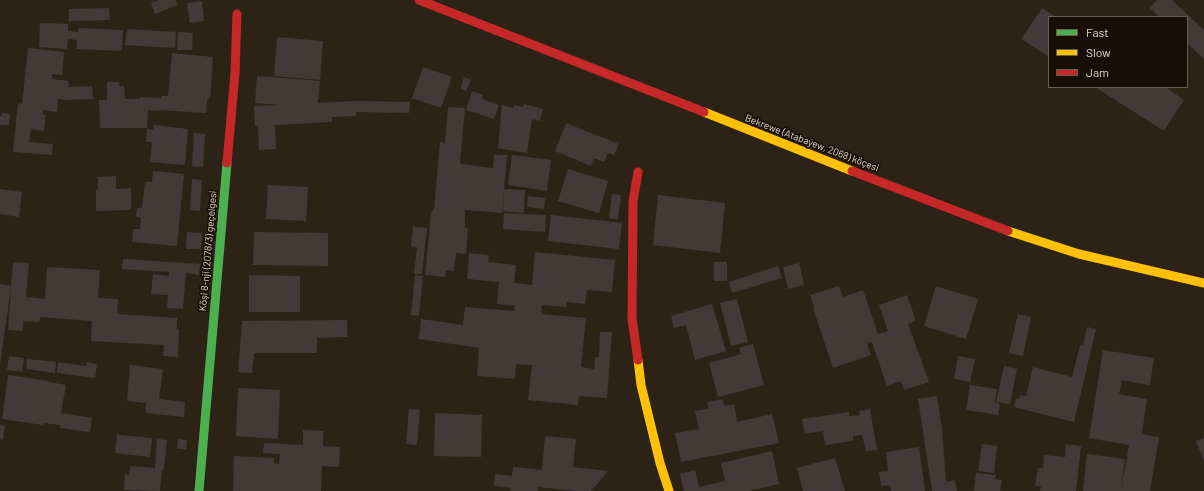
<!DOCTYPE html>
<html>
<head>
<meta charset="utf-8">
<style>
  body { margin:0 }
  #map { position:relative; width:1204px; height:491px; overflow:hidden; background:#2c2316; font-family:Barlow,sans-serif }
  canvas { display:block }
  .legend { position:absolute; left:1048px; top:16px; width:140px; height:72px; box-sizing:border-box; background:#170f06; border:1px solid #675e53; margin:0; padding:5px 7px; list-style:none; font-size:12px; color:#e0d5c7 }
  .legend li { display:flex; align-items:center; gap:8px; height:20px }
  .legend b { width:20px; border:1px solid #675e53 }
</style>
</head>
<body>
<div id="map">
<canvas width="1204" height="491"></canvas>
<ul class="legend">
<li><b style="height:5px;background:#4caf50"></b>Fast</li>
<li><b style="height:5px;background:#ffc107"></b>Slow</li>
<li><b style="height:5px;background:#c62828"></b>Jam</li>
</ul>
</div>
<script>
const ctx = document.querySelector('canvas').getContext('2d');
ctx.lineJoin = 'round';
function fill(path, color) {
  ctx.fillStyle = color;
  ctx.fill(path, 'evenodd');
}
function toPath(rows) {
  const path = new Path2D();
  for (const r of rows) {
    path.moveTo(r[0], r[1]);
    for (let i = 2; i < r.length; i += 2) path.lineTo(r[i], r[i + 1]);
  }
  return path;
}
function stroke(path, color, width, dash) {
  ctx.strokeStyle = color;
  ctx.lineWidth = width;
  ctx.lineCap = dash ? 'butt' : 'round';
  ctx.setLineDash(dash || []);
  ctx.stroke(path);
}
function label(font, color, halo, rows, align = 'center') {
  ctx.font = font + ' Barlow,sans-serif';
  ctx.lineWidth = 3.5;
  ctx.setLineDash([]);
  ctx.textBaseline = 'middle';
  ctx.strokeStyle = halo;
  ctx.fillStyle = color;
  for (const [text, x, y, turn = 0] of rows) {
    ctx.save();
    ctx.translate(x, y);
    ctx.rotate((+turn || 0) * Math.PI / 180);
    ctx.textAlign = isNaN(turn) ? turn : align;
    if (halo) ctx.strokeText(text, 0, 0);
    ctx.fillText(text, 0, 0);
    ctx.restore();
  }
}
fill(toPath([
  [159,0,176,0,177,5,155,14,151,3],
  [1157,0,1172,0,1204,30,1204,59,1187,43,1187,17,1159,17,1150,8],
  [202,1,204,21,190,23,187,3],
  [109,8,110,20,69,21,69,9],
  [1042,8,1056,17,1049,17,1049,57,1021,39],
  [40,23,68,24,68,31,78,32,78,28,123,30,122,51,77,49,77,40,68,39,67,49,39,47],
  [127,29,176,32,175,48,125,45],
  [178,32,193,33,192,50,177,50],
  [277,37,323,41,320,80,274,76],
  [28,48,64,52,62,75,52,74,52,79,69,81,68,87,92,86,93,99,67,100,58,99,57,112,43,110,43,115,46,115,44,131,31,129,29,142,53,144,52,155,13,152,18,103,22,104],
  [172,53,213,57,210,99,207,99,206,113,160,110,160,111,148,110,147,128,100,128,99,100,107,100,107,82,119,82,120,86,124,86,125,99,140,99,140,97,161,98,161,96,168,96],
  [423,67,452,77,441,108,412,98],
  [257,76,320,81,318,103,356,101,410,102,409,113,356,112,356,116,332,117,332,122,275,125,276,149,259,150,258,126,255,126,254,106,282,105,255,103],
  [464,77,471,80,466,91,460,89],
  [1095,87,1165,87,1184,100,1164,131],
  [472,91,483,95,482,99,499,105,494,119,466,110],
  [524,104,543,109,540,121,532,119,527,153,498,148,502,105,513,108,514,105,523,107],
  [448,107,465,108,460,164,493,168,494,155,507,155,502,213,465,210,465,228,468,228,466,254,456,253,454,271,446,270,445,277,425,275,431,213,434,210,440,142,445,143],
  [2,113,10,114,9,125,0,125,0,116,2,116],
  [566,123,619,144,614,155,608,153,604,162,594,158,591,166,555,151],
  [154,125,188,129,185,165,150,162,152,142,146,142,147,129,153,130],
  [194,133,205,134,203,167,192,166],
  [512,155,551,160,547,191,508,185],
  [568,169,608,181,599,213,558,201],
  [153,171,184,174,177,246,132,242,133,229,140,229,141,218,136,217,137,208,142,208,145,182,152,182],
  [116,176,116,189,131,188,131,210,96,211,96,189,98,189,98,177],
  [192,179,202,180,200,211,190,210],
  [268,185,308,187,306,221,266,219],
  [0,189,22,192,19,217,0,214],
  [504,189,525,190,524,213,503,211],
  [612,194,621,195,618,219,609,218],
  [658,195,725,203,720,253,653,245],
  [528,196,545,198,544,209,527,207],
  [504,213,546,215,545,232,503,229],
  [551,215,622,223,619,249,548,241],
  [413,227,427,228,422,274,414,274,417,247,411,246],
  [187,232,202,233,201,249,186,249],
  [254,232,328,233,328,266,253,265],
  [535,252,615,260,612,292,587,290,585,304,567,302,566,307,542,305,541,314,586,318,581,367,594,369,595,357,599,357,600,332,612,332,607,398,579,396,578,405,528,400,532,365,516,364,515,379,477,376,479,348,419,339,421,319,463,325,465,307,514,311,515,306,497,304,499,282,467,279,469,253,489,255,488,262,516,265,514,283,532,285],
  [123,259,200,264,199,275,186,273,183,309,167,308,168,295,151,294,153,274,169,276,169,272,122,269],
  [13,262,29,263,26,297,45,299,47,267,100,270,98,298,118,299,117,314,177,318,177,329,179,329,178,357,163,356,164,345,91,341,92,321,40,317,39,322,23,321,23,331,8,330,11,287,0,365,0,284,11,286],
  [714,262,727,262,727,281,714,281],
  [799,263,804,285,788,289,783,267],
  [778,266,782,278,732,293,729,282],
  [249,275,300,276,300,312,249,312],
  [415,275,423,276,419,316,411,315],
  [839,286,843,297,863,290,878,334,888,331,879,305,907,295,916,321,908,324,929,382,904,390,901,381,887,386,872,342,867,343,871,355,833,368,813,308,814,307,810,295],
  [936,286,978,299,966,339,924,326],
  [737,299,748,342,731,346,720,303],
  [712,304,726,351,695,360,686,325,674,328,671,316],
  [1018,314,1031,317,1023,356,1009,353],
  [347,320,347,337,317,338,317,353,254,353,252,373,238,372,242,321],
  [1087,327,1096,329,1074,422,1014,407,1016,398,1019,399,1020,395,1026,396,1033,367,1072,377,1080,345,1083,346],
  [753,344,764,385,718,397,709,363,741,354,739,348],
  [1103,350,1154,358,1150,385,1122,380,1119,394,1147,399,1142,434,1159,437,1150,491,1121,491,1129,445,1089,438],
  [9,356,24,358,22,372,7,370],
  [958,356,975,359,970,382,954,379],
  [27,359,56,362,55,373,26,369],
  [58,362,86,366,87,362,97,364,95,378,57,373],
  [130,365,163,369,159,399,185,402,184,417,146,413,146,403,127,401],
  [1004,366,1017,369,1010,404,996,402],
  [8,375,49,381,49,382,66,385,61,413,92,418,90,432,60,428,60,425,44,423,43,425,2,419],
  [970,385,997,389,995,402,1000,404,998,415,966,410],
  [238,388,280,390,278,439,236,436],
  [937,396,942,428,946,482,955,480,957,491,932,491,918,399],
  [723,399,724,406,734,404,737,422,772,414,779,443,681,462,675,433,699,429,695,411,709,409,707,402],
  [409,409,420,410,417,445,406,444],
  [870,409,877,450,866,451,862,435,853,436,853,441,825,445,823,431,805,434,802,419,849,412,849,416,860,415,859,411],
  [435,413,482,415,481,457,434,456],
  [0,425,5,426,3,440,0,439],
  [303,430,323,431,323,446,340,447,339,467,322,466,321,491,233,491,234,456,274,458,274,463,279,464,280,454,263,453,264,443,303,445],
  [117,435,152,438,150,457,115,453],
  [545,436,576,439,573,467,608,471,591,491,576,491,538,487,538,491,510,491,511,488,494,486,495,474,512,476,513,467,542,470],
  [1204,438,1204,461,1196,441],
  [157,439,167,440,164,469,162,469,160,491,124,490,125,474,129,475,130,466,155,468],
  [178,439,187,440,186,449,177,449],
  [982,444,997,446,994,473,978,471],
  [1066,444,1081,446,1076,491,1040,491,1041,486,1035,486,1038,468,1043,468,1044,455,1065,457],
  [919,447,925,491,891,491,890,485,881,486,879,472,888,471,886,452],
  [772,451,779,484,748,491,684,491,680,474,695,470,699,487,725,481,721,463],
  [1087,454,1125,459,1121,491,1083,491],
  [835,458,845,491,803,491,797,468],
  [976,473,996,475,995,479,1002,480,1000,491,974,491]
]), '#433a37');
stroke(toPath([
  [199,491,227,163]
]), '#4caf50', 9);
stroke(toPath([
  [704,112,852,171],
  [1008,231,1079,254,1204,283],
  [638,360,641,385,660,463,669,491]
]), '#ffc107', 9);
stroke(toPath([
  [419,0,704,112],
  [227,163,235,73,237,14],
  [852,171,1008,231],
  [638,360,632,319,633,201,638,172]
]), '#c62828', 9);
label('10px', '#e0d5c7', '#170f06', [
  ["Bekrewe (Atabaýew, 2068) köçesi",812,143,21],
  ["Köşi 8-nji (2078/3) geçelgesi",208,251,-85]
]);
</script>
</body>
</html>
